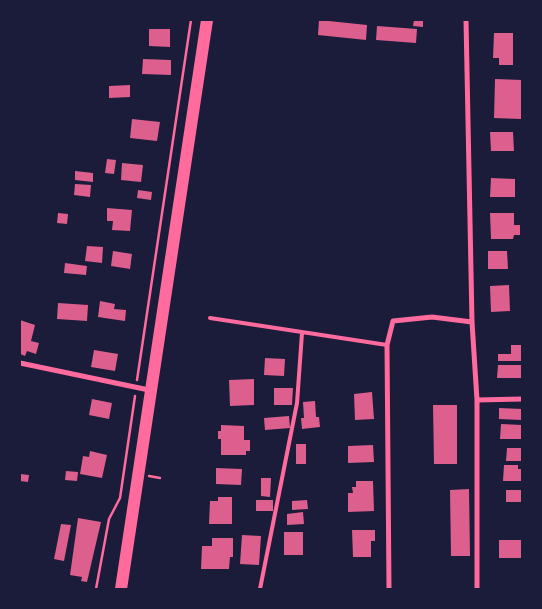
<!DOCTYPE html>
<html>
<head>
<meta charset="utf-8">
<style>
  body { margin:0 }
  #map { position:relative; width:542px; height:609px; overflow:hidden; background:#1b1b3a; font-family:"PT Sans Narrow",sans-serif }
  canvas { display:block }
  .frame { position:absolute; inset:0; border:21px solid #1b1b3a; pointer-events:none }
</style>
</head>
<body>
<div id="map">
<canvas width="542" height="609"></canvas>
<div class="frame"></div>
</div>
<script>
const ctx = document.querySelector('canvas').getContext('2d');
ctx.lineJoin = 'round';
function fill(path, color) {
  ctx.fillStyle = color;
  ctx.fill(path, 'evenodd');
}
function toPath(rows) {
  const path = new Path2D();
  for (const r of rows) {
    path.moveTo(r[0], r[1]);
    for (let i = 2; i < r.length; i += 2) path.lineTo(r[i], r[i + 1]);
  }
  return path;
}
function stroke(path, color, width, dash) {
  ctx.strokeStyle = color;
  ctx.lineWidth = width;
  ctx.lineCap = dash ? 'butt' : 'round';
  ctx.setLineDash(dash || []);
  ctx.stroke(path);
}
fill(toPath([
  [319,20,367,25,366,40,318,35],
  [414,20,423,20,423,27,413,26],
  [377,26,417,29,416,43,376,40],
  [149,29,170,29,170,47,149,46],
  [494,33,513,33,513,65,499,65,499,58,493,58],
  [143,59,171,60,171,75,142,74],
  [495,79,522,80,521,119,494,118],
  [130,85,130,97,109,98,109,86],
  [132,119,160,122,157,141,130,138],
  [490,132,513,132,514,151,491,151],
  [107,159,116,160,114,174,105,173],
  [122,163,143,165,141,182,121,180],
  [75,171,93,173,93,182,75,180],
  [491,178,515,179,515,197,490,197],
  [75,184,91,185,90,197,74,195],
  [138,190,152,192,151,200,137,198],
  [107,208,132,210,130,231,112,230,113,221,107,221],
  [58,213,68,214,67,224,57,223],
  [490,213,514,213,514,225,520,225,520,235,514,235,513,239,491,239],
  [87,246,103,247,102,263,85,261],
  [113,251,132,254,130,269,111,266],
  [488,251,507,251,508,269,488,269],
  [65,263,87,266,86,275,64,273],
  [509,285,510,311,491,312,490,286],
  [100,301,115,304,114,309,126,310,125,321,98,317],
  [58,303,88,305,87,321,57,319],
  [20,320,35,325,31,341,39,343,36,354,27,351,25,356,20,354],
  [511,345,522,345,522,361,498,361,498,354,511,354],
  [94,350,118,354,115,371,91,367],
  [265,358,285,359,284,376,264,375],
  [498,365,522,365,522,378,497,378],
  [254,379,254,405,230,406,229,380],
  [274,388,293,388,292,405,274,405],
  [372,392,374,419,355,420,354,394],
  [92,399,112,403,109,419,89,415],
  [315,401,316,417,319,417,320,427,302,429,301,418,304,418,303,402],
  [433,405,457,405,457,464,434,464],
  [499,408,522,409,522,420,499,419],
  [289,416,290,428,265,430,264,418],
  [501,424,522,425,522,439,500,439],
  [221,425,244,426,244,440,250,440,250,451,246,451,246,455,221,455,221,439,218,439,218,431,221,431],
  [296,444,306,444,306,464,296,464],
  [373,445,374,462,348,463,348,446],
  [507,448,522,448,522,461,506,461],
  [90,451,107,455,102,478,80,474,83,456,89,457],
  [504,465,518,465,518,469,522,469,522,481,503,481],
  [216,468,242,469,241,485,216,484],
  [66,471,78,472,77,481,65,480],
  [20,474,29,475,28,482,20,481],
  [261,478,271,478,270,497,261,496],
  [356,481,373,481,374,511,348,512,348,493,353,493,352,487,356,487],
  [469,489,470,556,451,556,450,490],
  [506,490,522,490,522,502,506,502],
  [218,497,232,497,232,524,209,524,210,501,218,501],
  [256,500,273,500,273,511,256,511],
  [307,500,308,509,292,510,292,501],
  [303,512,304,524,287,525,287,514],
  [78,518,101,522,87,582,81,581,82,577,70,575],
  [61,524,71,525,64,561,54,559],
  [352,530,375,530,375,541,371,541,371,557,353,557],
  [284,532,303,532,303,555,284,555],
  [242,535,261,536,259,565,240,564],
  [212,538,233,538,233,557,230,557,229,569,201,569,202,546,212,546],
  [499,540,522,540,522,558,499,558]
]), '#dd5f8e');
stroke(toPath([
  [137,380,191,20],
  [149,476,160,478],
  [96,589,109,519,120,498,135,396]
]), '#ff6b9d', 2.5);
stroke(toPath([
  [210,318,387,345],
  [260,589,297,403,302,333]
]), '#ff6b9d', 4);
stroke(toPath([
  [466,20,472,322,477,400,477,589],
  [20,363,149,390],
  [477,400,522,399],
  [389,589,387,345,393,321,432,317,472,322]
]), '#ff6b9d', 5);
stroke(toPath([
  [121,589,207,20]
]), '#ff6b9d', 12);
</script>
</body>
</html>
